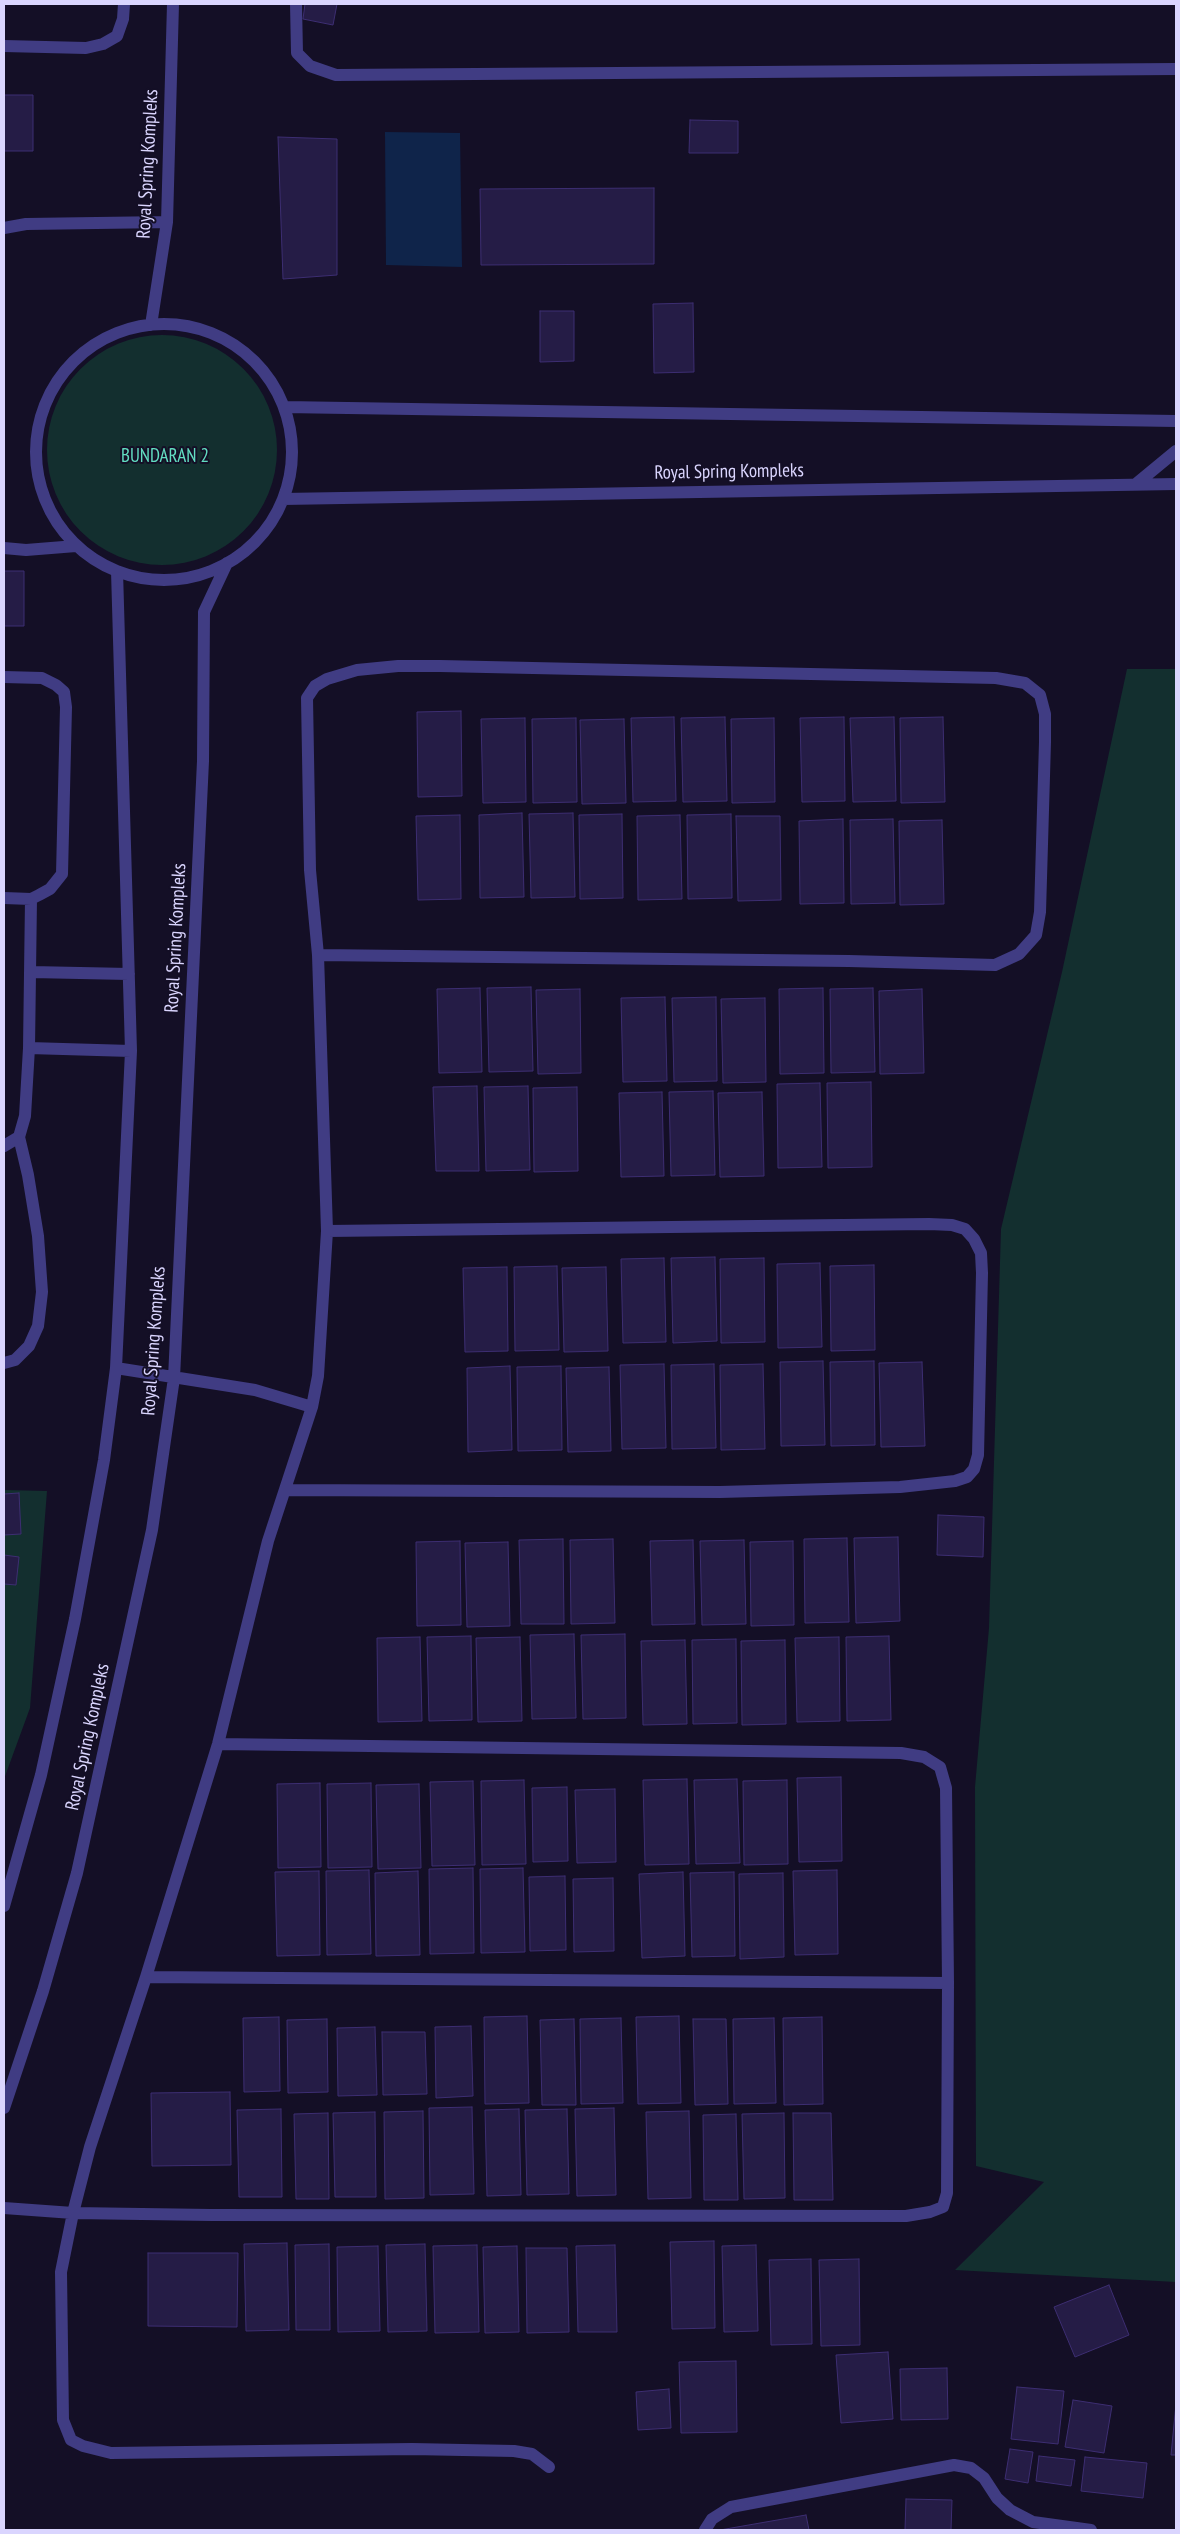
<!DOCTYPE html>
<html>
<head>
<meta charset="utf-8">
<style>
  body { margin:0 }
  #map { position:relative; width:1180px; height:2534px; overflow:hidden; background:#140f26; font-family:"PT Sans Narrow",sans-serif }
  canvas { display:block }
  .frame { position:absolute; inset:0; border:5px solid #dad5fe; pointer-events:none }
</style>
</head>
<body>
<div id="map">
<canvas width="1180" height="2534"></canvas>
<div class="frame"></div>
</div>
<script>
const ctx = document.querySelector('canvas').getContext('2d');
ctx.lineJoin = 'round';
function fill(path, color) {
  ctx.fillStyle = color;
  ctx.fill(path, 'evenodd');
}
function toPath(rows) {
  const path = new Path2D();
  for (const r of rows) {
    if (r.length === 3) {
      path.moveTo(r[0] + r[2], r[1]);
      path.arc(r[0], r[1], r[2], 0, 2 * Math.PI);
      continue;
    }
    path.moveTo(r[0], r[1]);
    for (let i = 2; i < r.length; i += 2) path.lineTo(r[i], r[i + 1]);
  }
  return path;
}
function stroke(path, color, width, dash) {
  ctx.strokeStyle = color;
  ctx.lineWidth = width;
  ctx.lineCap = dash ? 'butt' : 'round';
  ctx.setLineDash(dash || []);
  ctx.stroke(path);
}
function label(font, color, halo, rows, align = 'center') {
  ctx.font = font + ' "PT Sans Narrow",sans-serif';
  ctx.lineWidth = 4;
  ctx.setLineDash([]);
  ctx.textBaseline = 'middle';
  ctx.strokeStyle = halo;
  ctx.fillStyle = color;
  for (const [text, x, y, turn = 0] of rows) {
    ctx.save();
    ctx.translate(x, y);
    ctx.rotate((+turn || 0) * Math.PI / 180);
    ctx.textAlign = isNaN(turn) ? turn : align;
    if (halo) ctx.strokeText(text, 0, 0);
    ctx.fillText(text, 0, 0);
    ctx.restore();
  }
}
fill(toPath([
  [162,450,115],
  [1127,669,1176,669,1176,2282,955,2270,1044,2182,976,2166,975,1787,989,1628,1001,1229,1062,972],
  [4,1490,47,1491,30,1708,4,1779]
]), '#132f2f');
fill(toPath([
  [385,132,460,133,462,267,386,265]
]), '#0f244a');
const building = toPath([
  [305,4,337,4,333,25,303,19,305,4],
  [4,95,33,95,33,151,4,151,4,95],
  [690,120,738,121,738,153,689,153,690,120],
  [278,137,337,139,337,275,283,279,278,137],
  [654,188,654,264,481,265,480,189,654,188],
  [693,303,694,372,654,373,653,304,693,303],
  [540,311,574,311,574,361,540,362,540,311],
  [4,571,24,571,24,626,4,626,4,571],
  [461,711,462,796,418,797,417,712,461,711],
  [674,717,676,801,633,802,631,718,674,717],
  [725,717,727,801,683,802,681,718,725,717],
  [844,717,845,801,802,802,800,718,844,717],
  [894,717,896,801,853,802,850,718,894,717],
  [943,717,945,802,901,803,900,718,943,717],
  [525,718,526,802,483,803,481,719,525,718],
  [576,718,577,802,533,803,532,719,576,718],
  [774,718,775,802,732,803,731,719,774,718],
  [624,719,626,803,582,804,580,720,624,719],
  [522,813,524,897,480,898,479,815,522,813],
  [573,813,575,897,531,898,529,814,573,813],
  [622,814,623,898,580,899,579,815,622,814],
  [731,814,732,898,688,899,687,815,731,814],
  [460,815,461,899,418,900,416,816,460,815],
  [680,815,682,899,638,900,637,816,680,815],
  [736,816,780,816,781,900,738,901,736,816],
  [843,819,844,903,800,904,799,821,843,819],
  [893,819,895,903,851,904,850,820,893,819],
  [942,820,944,904,900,905,899,821,942,820],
  [531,987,533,1071,489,1072,487,988,531,987],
  [480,988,482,1072,439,1073,437,989,480,988],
  [823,988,824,1073,780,1074,779,989,823,988],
  [873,988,875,1072,831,1073,830,989,873,988],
  [580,989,581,1073,538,1074,536,990,580,989],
  [922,989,924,1073,880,1074,879,991,922,989],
  [665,997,667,1081,623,1082,621,998,665,997],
  [716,997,717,1081,674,1082,672,998,716,997],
  [765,998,766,1082,723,1083,721,999,765,998],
  [871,1082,872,1167,828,1168,827,1083,871,1082],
  [820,1083,822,1167,778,1168,777,1084,820,1083],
  [477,1086,479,1171,436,1171,433,1087,477,1086],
  [528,1086,530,1170,486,1171,484,1087,528,1086],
  [577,1087,578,1171,534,1172,533,1088,577,1087],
  [713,1091,715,1175,671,1176,669,1092,713,1091],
  [662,1092,664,1176,621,1177,619,1093,662,1092],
  [762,1092,764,1176,720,1177,718,1093,762,1092],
  [715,1257,717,1341,673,1343,671,1258,715,1257],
  [664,1258,666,1342,623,1343,621,1259,664,1258],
  [764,1258,765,1342,721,1343,720,1259,764,1258],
  [820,1263,822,1347,778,1348,777,1264,820,1263],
  [874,1265,875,1350,831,1351,830,1266,874,1265],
  [557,1266,559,1350,515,1351,514,1267,557,1266],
  [507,1267,508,1351,465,1352,463,1268,507,1267],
  [606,1267,608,1351,564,1352,562,1268,606,1267],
  [823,1361,825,1445,781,1446,780,1362,823,1361],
  [874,1361,875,1445,831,1446,830,1362,874,1361],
  [922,1362,925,1446,881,1447,879,1363,922,1362],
  [664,1364,666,1448,622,1449,620,1365,664,1364],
  [714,1364,716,1448,672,1449,671,1365,714,1364],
  [763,1364,765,1449,721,1450,720,1365,763,1364],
  [510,1366,512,1450,468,1452,467,1368,510,1366],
  [561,1366,562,1450,518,1451,517,1367,561,1366],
  [609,1367,611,1451,568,1452,566,1368,609,1367],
  [19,1493,21,1534,4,1535,4,1494,19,1493],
  [938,1515,984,1517,983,1557,937,1555,938,1515],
  [898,1537,900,1621,856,1623,854,1538,898,1537],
  [847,1538,849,1622,805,1623,804,1539,847,1538],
  [563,1539,564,1624,521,1624,519,1540,563,1539],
  [613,1539,615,1623,571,1624,570,1540,613,1539],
  [693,1540,695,1624,652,1625,650,1541,693,1540],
  [744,1540,746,1624,702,1625,700,1541,744,1540],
  [460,1541,461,1625,417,1626,416,1542,460,1541],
  [793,1541,794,1625,751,1626,750,1542,793,1541],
  [508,1542,510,1626,467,1627,465,1543,508,1542],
  [4,1555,19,1557,16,1585,4,1584,4,1555],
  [574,1634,576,1718,532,1719,530,1635,574,1634],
  [625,1634,626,1718,583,1719,581,1635,625,1634],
  [471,1636,472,1720,429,1721,427,1637,471,1636],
  [889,1636,891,1720,847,1721,846,1637,889,1636],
  [420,1637,422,1721,378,1722,377,1638,420,1637],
  [520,1637,522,1721,478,1722,476,1638,520,1637],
  [839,1637,840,1721,797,1722,795,1638,839,1637],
  [736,1639,737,1723,693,1724,692,1640,736,1639],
  [685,1640,687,1724,643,1725,641,1641,685,1640],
  [785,1640,786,1724,742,1725,741,1641,785,1640],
  [841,1777,842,1861,799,1862,797,1778,841,1777],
  [687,1779,689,1864,645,1865,643,1780,687,1779],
  [737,1779,740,1863,696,1864,694,1780,737,1779],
  [524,1780,526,1864,482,1865,481,1781,524,1780],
  [787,1780,788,1864,744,1865,743,1781,787,1780],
  [473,1781,475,1865,432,1866,430,1782,473,1781],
  [320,1783,321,1867,278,1868,277,1784,320,1783],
  [371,1783,372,1867,328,1868,327,1784,371,1783],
  [419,1784,421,1868,378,1869,376,1785,419,1784],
  [567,1787,568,1861,533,1862,532,1788,567,1787],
  [615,1789,616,1862,577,1863,575,1790,615,1789],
  [473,1868,474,1953,430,1954,429,1869,473,1868],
  [523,1868,525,1952,481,1953,480,1869,523,1868],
  [369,1870,371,1954,327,1955,326,1871,369,1870],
  [837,1870,838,1954,795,1955,793,1871,837,1870],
  [319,1871,320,1955,277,1956,275,1872,319,1871],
  [418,1871,420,1955,376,1956,375,1873,418,1871],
  [683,1872,685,1956,642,1958,639,1874,683,1872],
  [734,1872,735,1956,692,1957,690,1873,734,1872],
  [783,1873,784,1957,740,1959,739,1874,783,1873],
  [565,1876,566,1950,530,1951,529,1877,565,1876],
  [613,1878,614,1951,574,1952,573,1879,613,1878],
  [527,2016,529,2103,485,2104,484,2017,527,2016],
  [679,2016,681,2103,638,2104,636,2017,679,2016],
  [279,2017,280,2091,244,2092,243,2018,279,2017],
  [822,2017,823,2104,784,2105,783,2018,822,2017],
  [621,2018,623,2103,581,2104,580,2019,621,2018],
  [774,2018,776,2103,734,2104,733,2019,774,2018],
  [327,2019,328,2092,288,2093,287,2020,327,2019],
  [574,2019,576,2105,542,2105,540,2020,574,2019],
  [693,2019,726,2019,728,2104,695,2105,693,2019],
  [471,2026,473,2096,436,2098,435,2027,471,2026],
  [375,2027,377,2095,338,2096,337,2028,375,2027],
  [382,2032,425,2032,427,2094,383,2095,382,2032],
  [230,2092,231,2165,152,2166,151,2093,230,2092],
  [472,2107,474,2194,430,2195,429,2108,472,2107],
  [614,2108,616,2195,577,2196,575,2109,614,2108],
  [281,2109,282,2197,239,2197,237,2110,281,2109],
  [519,2109,521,2195,487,2196,485,2110,519,2109],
  [567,2109,569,2194,527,2195,525,2110,567,2109],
  [423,2111,424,2198,385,2199,384,2112,423,2111],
  [689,2111,691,2198,648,2199,646,2112,689,2111],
  [375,2112,376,2197,335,2197,333,2113,375,2112],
  [328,2113,329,2199,296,2199,294,2114,328,2113],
  [784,2113,785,2198,744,2199,742,2114,784,2113],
  [793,2113,831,2113,833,2200,794,2200,793,2113],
  [736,2114,738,2200,704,2200,703,2115,736,2114],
  [714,2241,715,2328,672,2329,670,2242,714,2241],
  [287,2243,289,2330,246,2331,244,2244,287,2243],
  [329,2244,330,2330,296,2330,295,2245,329,2244],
  [425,2244,427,2331,388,2332,386,2245,425,2244],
  [477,2245,479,2332,435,2333,433,2246,477,2245],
  [615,2245,617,2332,578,2332,576,2246,615,2245],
  [756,2245,758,2331,724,2332,722,2246,756,2245],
  [378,2246,380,2331,338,2332,337,2247,378,2246],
  [517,2246,519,2332,485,2333,483,2247,517,2246],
  [526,2248,567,2248,569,2332,527,2333,526,2248],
  [148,2253,238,2253,237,2327,148,2326,148,2253],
  [811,2259,812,2344,771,2345,769,2260,811,2259],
  [859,2259,860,2345,821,2346,819,2260,859,2259],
  [1109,2285,1129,2335,1075,2357,1054,2307,1109,2285],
  [888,2352,893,2419,841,2423,836,2355,888,2352],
  [736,2361,737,2432,681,2433,679,2362,736,2361],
  [947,2368,948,2419,901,2420,900,2369,947,2368],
  [1017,2387,1064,2391,1058,2444,1011,2439,1017,2387],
  [669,2389,671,2428,638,2430,636,2392,669,2389],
  [1073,2400,1112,2406,1104,2453,1065,2447,1073,2400],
  [1176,2404,1176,2455,1171,2455,1176,2404],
  [1010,2449,1033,2452,1028,2483,1005,2479,1010,2449],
  [1039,2456,1075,2460,1071,2486,1036,2481,1039,2456],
  [1085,2457,1147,2463,1143,2498,1081,2491,1085,2457],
  [906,2499,952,2500,951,2530,905,2530,906,2499],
  [806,2515,809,2530,720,2530,806,2515]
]);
fill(building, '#251c46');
stroke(building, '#3d2e72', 1);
stroke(toPath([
  [296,4,297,53,310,66,336,75,1176,69],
  [4,46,86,48,103,44,117,36,123,19,124,4],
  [4,228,26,224,167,222],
  [164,452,128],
  [151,325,167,222,173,4],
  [284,407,1176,421],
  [1136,484,1176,451],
  [283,499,1176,484],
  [4,548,26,550,76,546],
  [4,677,42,678,56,685,64,692,66,707,62,874,50,889,39,895,31,899,4,898],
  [318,955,849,961,995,965,1019,954,1036,935,1040,912,1045,742,1045,714,1040,695,1025,683,996,678,440,666,398,666,357,670,327,679,315,686,307,698,310,870,318,955,327,1231,318,1376,312,1407,268,1541,218,1744,146,1977,90,2147,73,2213,61,2272,63,2420,71,2440,83,2446,111,2453,412,2449,514,2451,532,2454,549,2467],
  [31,972,129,974],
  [29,1048,131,1051],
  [4,1146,19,1137,25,1116,29,1048,31,899],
  [4,1363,15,1360,29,1346,38,1326,42,1292,38,1236,28,1175,19,1137],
  [116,1368,255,1390,312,1407],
  [285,1490,720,1492,900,1487,955,1481,967,1477,974,1469,978,1455,982,1273,981,1253,974,1239,965,1229,952,1225,929,1224,327,1231],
  [218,1744,901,1753,924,1757,940,1767,946,1788,948,1983],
  [4,1906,41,1775,75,1619,104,1460,116,1368,131,1051,117,571],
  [4,2108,43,1991,77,1873,152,1530,174,1378,203,761,204,612,227,563],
  [4,2208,73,2213,211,2215,906,2216,930,2212,943,2207,947,2193,948,1983,146,1977],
  [705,2530,712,2519,731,2507,954,2465,971,2468,984,2478,997,2498,1010,2510,1033,2522,1091,2530]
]), '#403c83', 12);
label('19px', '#dad5fe', '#140f26', [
  ["Royal Spring Kompleks",148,164,-87],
  ["Royal Spring Kompleks",729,472,-1],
  ["Royal Spring Kompleks",176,938,-87],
  ["Royal Spring Kompleks",154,1341,-86],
  ["Royal Spring Kompleks",88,1737,-78]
]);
label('19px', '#62ddc1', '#140f26', [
  ["BUNDARAN 2",165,457]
]);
</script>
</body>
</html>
